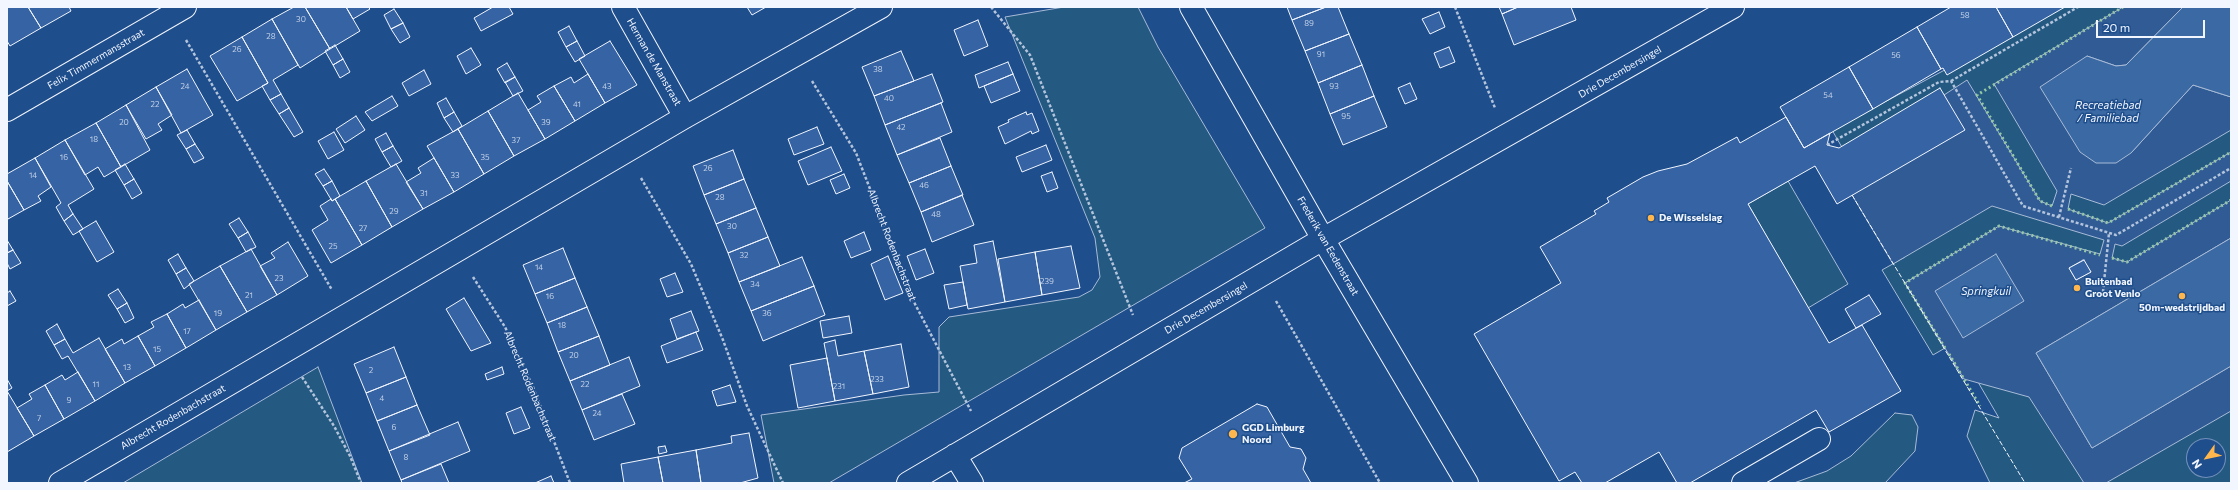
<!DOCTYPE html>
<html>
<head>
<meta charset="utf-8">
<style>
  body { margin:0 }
  #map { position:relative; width:2238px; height:490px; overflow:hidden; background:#1f4e8c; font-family:Commissioner,sans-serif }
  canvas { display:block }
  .frame { position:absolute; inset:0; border:8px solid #f2f6ff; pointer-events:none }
  .north { position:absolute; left:2186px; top:438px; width:40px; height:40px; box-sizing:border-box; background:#1f4e8c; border:1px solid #7391ba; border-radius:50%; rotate:237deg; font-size:11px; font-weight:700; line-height:16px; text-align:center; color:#f2f6ff }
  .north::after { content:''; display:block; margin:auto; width:14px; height:18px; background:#ffb74d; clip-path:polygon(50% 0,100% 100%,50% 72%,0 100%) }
  .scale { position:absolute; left:2096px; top:20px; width:109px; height:18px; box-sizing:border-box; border:2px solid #f2f6ff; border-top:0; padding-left:5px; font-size:12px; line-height:14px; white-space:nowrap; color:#f2f6ff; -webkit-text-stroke:3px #1f4e8c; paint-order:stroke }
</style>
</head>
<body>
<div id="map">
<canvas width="2238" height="490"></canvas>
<div class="frame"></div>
<div class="north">N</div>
<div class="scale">20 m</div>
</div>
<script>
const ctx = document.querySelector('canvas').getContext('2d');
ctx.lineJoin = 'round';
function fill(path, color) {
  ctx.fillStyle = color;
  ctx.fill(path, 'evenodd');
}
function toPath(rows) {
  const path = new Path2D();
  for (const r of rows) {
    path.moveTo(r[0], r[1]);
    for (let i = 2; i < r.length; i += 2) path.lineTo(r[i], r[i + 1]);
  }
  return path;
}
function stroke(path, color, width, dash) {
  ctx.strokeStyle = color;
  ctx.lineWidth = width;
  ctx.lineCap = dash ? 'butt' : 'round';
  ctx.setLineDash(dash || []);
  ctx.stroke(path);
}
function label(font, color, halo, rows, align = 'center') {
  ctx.font = font + ' Commissioner,sans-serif';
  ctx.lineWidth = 3;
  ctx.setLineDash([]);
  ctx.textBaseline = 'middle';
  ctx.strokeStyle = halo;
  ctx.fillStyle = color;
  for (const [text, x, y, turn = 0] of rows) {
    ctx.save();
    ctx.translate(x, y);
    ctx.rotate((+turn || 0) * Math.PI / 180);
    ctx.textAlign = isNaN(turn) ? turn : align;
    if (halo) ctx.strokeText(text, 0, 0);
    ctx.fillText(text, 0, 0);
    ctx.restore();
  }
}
const green = toPath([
  [1064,7,1138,7,1158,47,1265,228,829,483,774,483,761,415,904,395,939,392,939,327,949,317,1079,297,1092,290,1100,277,1095,238,1005,17,1064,7],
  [2063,7,2231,7,2231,483,1990,483,1967,436,1975,410,1999,418,1916,276,1905,283,1945,348,1933,355,1882,270,1905,257,1832,130,2063,7],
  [2194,446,2218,446,2218,470,2194,470,2194,446],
  [1788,181,1848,284,1808,308,1748,204,1788,181],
  [318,367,362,483,123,483,318,367],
  [1895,413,1912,415,1918,427,1915,451,1885,483,1794,483,1827,471,1851,456,1895,413]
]);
fill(green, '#245a82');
stroke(green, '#a8bbd7', 1);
const parking = toPath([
  [2123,7,2183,7,2126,65,2116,66,2087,56,2131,153,2193,85,2231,97,2231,130,2104,205,2071,194,2068,209,2108,223,2231,152,2231,181,2122,246,2115,244,2112,258,2127,262,2231,200,2231,238,2036,353,2092,448,2231,366,2231,411,2106,483,2084,483,2029,397,1964,379,1905,283,1999,226,2100,254,2104,240,1992,206,1893,264,1852,195,1944,95,1967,80,2040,201,2052,206,2057,191,1994,84,2123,7],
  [2083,260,2091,272,2076,280,2069,268,2083,260]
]);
fill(parking, '#305b95');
stroke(parking, '#a8bbd7', 1);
const water = toPath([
  [2183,7,2231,7,2231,97,2193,85,2131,153,2116,163,2096,163,2080,152,2040,87,2087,56,2116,66,2126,65,2183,7],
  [2231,238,2231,366,2092,448,2036,353,2231,238],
  [1996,254,2024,301,1963,338,1935,291,1996,254]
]);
fill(water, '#3b69a3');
stroke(water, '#a8bbd7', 1);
const building = toPath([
  [7,7,28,7,41,28,10,46,7,41,7,7],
  [28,7,69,7,71,11,41,28,28,7],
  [294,7,305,7,330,49,300,68,272,19,294,7],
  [305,7,346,7,360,31,330,49,305,7],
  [346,7,368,7,370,9,353,19,346,7],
  [493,7,509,7,513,14,481,31,474,18,493,7],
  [747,7,766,7,752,15,747,7],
  [1287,7,1326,7,1292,20,1287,7],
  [1326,7,1338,7,1349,34,1305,51,1292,20,1326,7],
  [1499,7,1518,7,1502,14,1499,7],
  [1518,7,1571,7,1576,20,1514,45,1502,14,1518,7],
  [1951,7,1996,7,2013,37,1947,75,1943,68,1941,69,1917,27,1951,7],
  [1996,7,2065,7,2013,37,1996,7],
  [394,9,403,23,391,29,384,15,394,9],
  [1439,12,1445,27,1430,34,1422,19,1439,12],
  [272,19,298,65,273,80,281,94,270,100,262,86,268,83,242,37,272,19],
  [978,20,988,46,964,56,954,30,978,20],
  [403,23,410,37,400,43,391,29,403,23],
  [569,26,577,41,566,47,558,32,569,26],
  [1917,27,1941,69,1873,109,1849,67,1917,27],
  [1349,34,1362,65,1318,83,1305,51,1349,34],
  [242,37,268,83,237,101,210,56,242,37],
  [577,41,585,56,575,62,566,47,577,41],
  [610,41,637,85,605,103,579,59,610,41],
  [335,45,343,59,333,65,325,51,335,45],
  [1449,47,1455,62,1440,68,1434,53,1449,47],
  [471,48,481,65,466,74,457,56,471,48],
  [901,51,914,81,874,96,862,67,901,51],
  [343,59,350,72,340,78,333,65,343,59],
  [1008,62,1013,74,979,88,975,75,1008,62],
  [507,63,515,77,505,83,497,69,507,63],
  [1362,65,1374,96,1330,114,1318,83,1362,65],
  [1849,67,1873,109,1804,148,1780,107,1849,67],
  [187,69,213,115,181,133,156,87,187,69],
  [424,70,431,84,409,96,402,83,424,70],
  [588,74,605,103,575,121,554,86,571,77,574,83,588,74],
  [932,74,943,102,885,125,874,96,932,74],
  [1013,74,1020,91,991,103,984,86,1013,74],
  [515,77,523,91,513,96,505,82,515,77],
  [1410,83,1417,99,1405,104,1398,88,1410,83],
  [554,86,575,121,545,139,528,110,541,102,537,96,554,86],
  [156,87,172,115,158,124,162,130,146,139,126,105,156,87],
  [1940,88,1965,130,1837,204,1815,166,1748,204,1829,343,1862,325,1901,391,1829,432,1816,410,1690,483,1677,483,1659,452,1605,483,1582,483,1575,472,1559,481,1474,334,1561,283,1540,247,1596,214,1594,211,1609,202,1607,198,1643,177,1658,171,1687,164,1737,137,1740,143,1786,117,1804,148,1830,133,1827,145,1839,148,1940,88],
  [518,93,545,139,514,156,488,111,518,93],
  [281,94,289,108,279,114,270,100,281,94],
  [392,96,398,106,372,121,365,112,392,96],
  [1374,96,1387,127,1343,145,1330,114,1374,96],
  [446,98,454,112,444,118,437,103,446,98],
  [941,103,952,132,897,155,885,125,941,103],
  [126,105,150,150,121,167,96,123,126,105],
  [289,108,303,132,294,137,279,114,289,108],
  [488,111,514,156,484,174,458,129,488,111],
  [454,112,462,126,453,132,444,118,454,112],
  [1026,112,1027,115,1032,113,1039,131,1032,134,1031,131,1005,144,998,127,1009,122,1008,120,1026,112],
  [356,116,365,130,345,143,336,129,356,116],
  [96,123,121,167,104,177,98,167,85,175,65,140,96,123],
  [817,127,824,144,794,155,788,139,817,127],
  [458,129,484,174,454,192,427,146,458,129],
  [187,130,195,144,186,149,177,135,187,130],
  [334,132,344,150,328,159,318,141,334,132],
  [386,133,393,146,382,152,375,139,386,133],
  [940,138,951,166,909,183,897,155,940,138],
  [65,140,94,189,68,205,73,214,64,221,56,207,61,203,35,158,65,140],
  [195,144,204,158,194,163,186,149,195,144],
  [1046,145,1052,160,1022,172,1016,157,1046,145],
  [393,146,402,161,391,167,382,152,393,146],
  [831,147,842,171,808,185,798,161,831,147],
  [733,150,744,179,704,195,693,166,733,150],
  [35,158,51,187,38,196,41,201,24,210,7,181,7,174,35,158],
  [434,158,454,192,423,209,406,182,421,173,418,168,434,158],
  [125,164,134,179,124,185,115,170,125,164],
  [396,164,423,209,392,227,366,181,396,164],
  [951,166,963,195,921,212,909,183,951,166],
  [324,169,332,181,323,186,315,174,324,169],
  [1052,172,1058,188,1047,192,1041,176,1052,172],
  [844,174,850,188,836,194,830,180,844,174],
  [134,179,142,193,132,199,124,185,134,179],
  [744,179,756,208,716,224,704,195,744,179],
  [7,181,24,210,8,219,7,217,7,181],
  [332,181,340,196,332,201,323,186,332,181],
  [366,181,392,227,362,245,335,199,366,181],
  [962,195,974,225,932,242,921,212,962,195],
  [331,199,332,201,335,199,362,245,331,263,312,230,328,220,320,206,331,199],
  [756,208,768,237,728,253,716,224,756,208],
  [73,214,83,229,73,235,64,221,73,214],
  [239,218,248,232,238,238,229,224,239,218],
  [96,221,114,252,97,262,79,231,96,221],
  [248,232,256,247,246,252,238,238,248,232],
  [864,232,871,250,851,258,844,241,864,232],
  [768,237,780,266,739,282,728,253,768,237],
  [7,240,13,250,7,253,7,240],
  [993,241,1005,302,968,309,960,266,977,263,974,245,993,241],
  [288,242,308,276,277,295,260,266,275,258,271,253,288,242],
  [1071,246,1080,288,1042,295,1035,252,1071,246],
  [563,248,575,278,535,294,523,265,563,248],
  [251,249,277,295,247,312,220,266,251,249],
  [925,249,934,273,916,280,907,256,925,249],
  [13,250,21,263,10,269,7,263,7,253,13,250],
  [1035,252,1042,295,1005,302,998,259,1035,252],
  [178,254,186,268,176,274,168,260,178,254],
  [888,256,903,293,885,300,871,264,888,256],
  [802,257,814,286,751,311,739,282,802,257],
  [2084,260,2091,272,2076,280,2069,268,2084,260],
  [220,266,247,312,216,330,189,284,220,266],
  [186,268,194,281,184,289,176,274,186,268],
  [675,273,683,292,667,297,660,279,675,273],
  [575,278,587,307,547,323,535,294,575,278],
  [963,282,967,305,949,309,944,285,963,282],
  [814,286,825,315,763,341,751,311,814,286],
  [118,289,127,303,117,309,108,295,118,289],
  [10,291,16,301,7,306,7,293,10,291],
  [1869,295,1881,314,1856,328,1845,309,1869,295],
  [464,298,491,343,471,351,446,309,464,298],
  [199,300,216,330,186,348,167,314,183,304,185,308,199,300],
  [127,303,134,318,125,323,117,309,127,303],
  [587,307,599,336,558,352,547,323,587,307],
  [691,311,699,331,677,339,670,319,691,311],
  [167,314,186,348,155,366,138,336,154,327,151,322,167,314],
  [849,316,852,333,823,338,820,321,849,316],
  [57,324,65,339,54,345,46,331,57,324],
  [696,332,703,350,667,363,661,346,696,332],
  [138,336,155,366,125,383,105,349,122,339,124,344,138,336],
  [599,336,610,365,570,381,558,352,599,336],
  [99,338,125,383,95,401,68,356,62,359,54,345,65,339,73,353,99,338],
  [835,340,838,356,864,351,873,394,835,401,824,343,835,340],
  [901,344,909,387,873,394,864,351,901,344],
  [394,347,406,377,366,393,354,364,394,347],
  [629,357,640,386,582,410,570,381,629,357],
  [827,358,835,401,798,408,790,365,827,358],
  [502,367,504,374,487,380,485,374,502,367],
  [78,372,95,401,64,419,45,385,62,375,65,380,78,372],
  [406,377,417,405,377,421,366,393,406,377],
  [7,379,12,388,7,391,7,379],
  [45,385,64,419,34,436,17,408,32,399,29,394,45,385],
  [730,385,736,402,717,406,712,391,730,385],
  [7,391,34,436,7,452,7,391],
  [622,394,635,424,594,440,582,410,622,394],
  [1257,404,1267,407,1290,447,1301,449,1306,458,1303,469,1311,483,1184,483,1192,479,1179,458,1182,448,1257,404],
  [417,405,430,435,389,451,377,421,417,405],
  [521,407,530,428,514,434,506,413,521,407],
  [458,422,470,451,401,480,389,451,458,422],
  [749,433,758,478,740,483,701,483,696,450,732,443,731,436,749,433],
  [665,446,667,452,659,454,658,447,665,446],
  [696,450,701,483,663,483,658,457,696,450],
  [658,457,663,483,624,483,621,464,658,457],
  [441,464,449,483,402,483,401,480,441,464],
  [551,476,554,483,535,483,551,476]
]);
fill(building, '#3563a3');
stroke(building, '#f2f6ff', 1);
const minor = toPath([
  [623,7,685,117],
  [1191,7,1323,239,1467,483],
  [7,110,185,7],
  [955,455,972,483],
  [60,483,685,117,881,7],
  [908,483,1323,239,1733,7],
  [1743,483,1819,439]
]);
stroke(minor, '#f2f6ff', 24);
stroke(toPath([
  [991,7,1030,55,1133,315],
  [1455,7,1495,108],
  [186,40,332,290],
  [812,81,856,153,915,304,971,411],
  [1951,81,2078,7],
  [1827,145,1939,82,1951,81,2023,206,2116,235,2231,168],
  [641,178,691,264,723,340,747,406,783,483],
  [2059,217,2071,168],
  [473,277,505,327,533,387,570,483],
  [2103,292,2109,233],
  [1276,301,1380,483],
  [302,377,334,426,350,456,361,483]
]), '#b3c4dc', 2.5, [3, 2]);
stroke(minor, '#1f4e8c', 22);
stroke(toPath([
  [2052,206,2040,201,1977,95,2123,7],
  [2068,209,2108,223,2231,152],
  [2112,258,2127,262,2231,200],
  [1945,348,1905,283,1999,226,2100,255],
  [1949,354,1980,406]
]), '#97c8a6', 3, [2, 3]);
stroke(toPath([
  [1852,195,2025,483]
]), '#f2f6ff', 1, [5, 2]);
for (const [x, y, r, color] of [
  [1651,218,4,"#ffb74d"],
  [2077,288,4,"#ffb74d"],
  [2182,296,4,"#ffb74d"],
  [1233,434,5,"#ffb74d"]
]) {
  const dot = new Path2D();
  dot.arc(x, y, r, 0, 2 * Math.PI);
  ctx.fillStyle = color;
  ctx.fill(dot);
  stroke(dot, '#1f4e8c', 1.5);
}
label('8px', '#c3d1e8', null, [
  ["58",1965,15],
  ["30",301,19],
  ["89",1309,23],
  ["28",271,36],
  ["26",237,49],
  ["91",1321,54],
  ["56",1896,55],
  ["38",878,69],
  ["24",185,86],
  ["43",607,86],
  ["93",1334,86],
  ["54",1828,95],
  ["40",889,98],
  ["22",155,104],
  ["41",577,104],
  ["95",1346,116],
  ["20",124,122],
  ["39",546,122],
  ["42",901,127],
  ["18",94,139],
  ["37",516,140],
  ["16",64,157],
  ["35",485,157],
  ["26",708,168],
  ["14",33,175],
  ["33",455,175],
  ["46",924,185],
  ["31",424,193],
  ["28",720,197],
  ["29",394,211],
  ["48",936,214],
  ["30",732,226],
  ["27",363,228],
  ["25",333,246],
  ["32",744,255],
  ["14",539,267],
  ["23",279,278],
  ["239",1047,281],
  ["34",755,284],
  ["21",249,295],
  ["16",550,296],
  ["19",218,313],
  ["36",767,313],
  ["18",562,325],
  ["17",187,331],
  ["15",157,349],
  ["20",574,355],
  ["13",127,367],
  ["2",371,370],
  ["233",877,379],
  ["11",96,384],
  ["22",585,384],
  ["231",839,386],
  ["4",382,398],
  ["9",69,400],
  ["24",597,413],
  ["7",39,418],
  ["6",394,427],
  ["8",406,457]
]);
label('10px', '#f2f6ff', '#1f4e8c', [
  ["Felix Timmermansstraat",96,59,-30],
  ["Herman de Manstraat",654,62,60],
  ["Drie Decembersingel",1620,72,-30],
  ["Albrecht Rodenbachstraat",892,245,69],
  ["Frederik van Eedenstraat",1328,246,60],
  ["Drie Decembersingel",1206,308,-30],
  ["Albrecht Rodenbachstraat",530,386,67],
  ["Albrecht Rodenbachstraat",173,417,-30]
]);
label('bold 10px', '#f2f6ff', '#1f4e8c', [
  ["De Wisselslag",1659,218],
  ["Buitenbad",2085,282],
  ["Groot Venlo",2085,294],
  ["50m-wedstrijdbad",2182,308,"center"],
  ["GGD Limburg",1242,428],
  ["Noord",1242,440]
], 'left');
label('italic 11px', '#f2f6ff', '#1f4e8c', [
  ["Recreatiebad",2108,105],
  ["/ Familiebad",2108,118],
  ["Springkuil",1986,291]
]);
</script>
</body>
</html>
